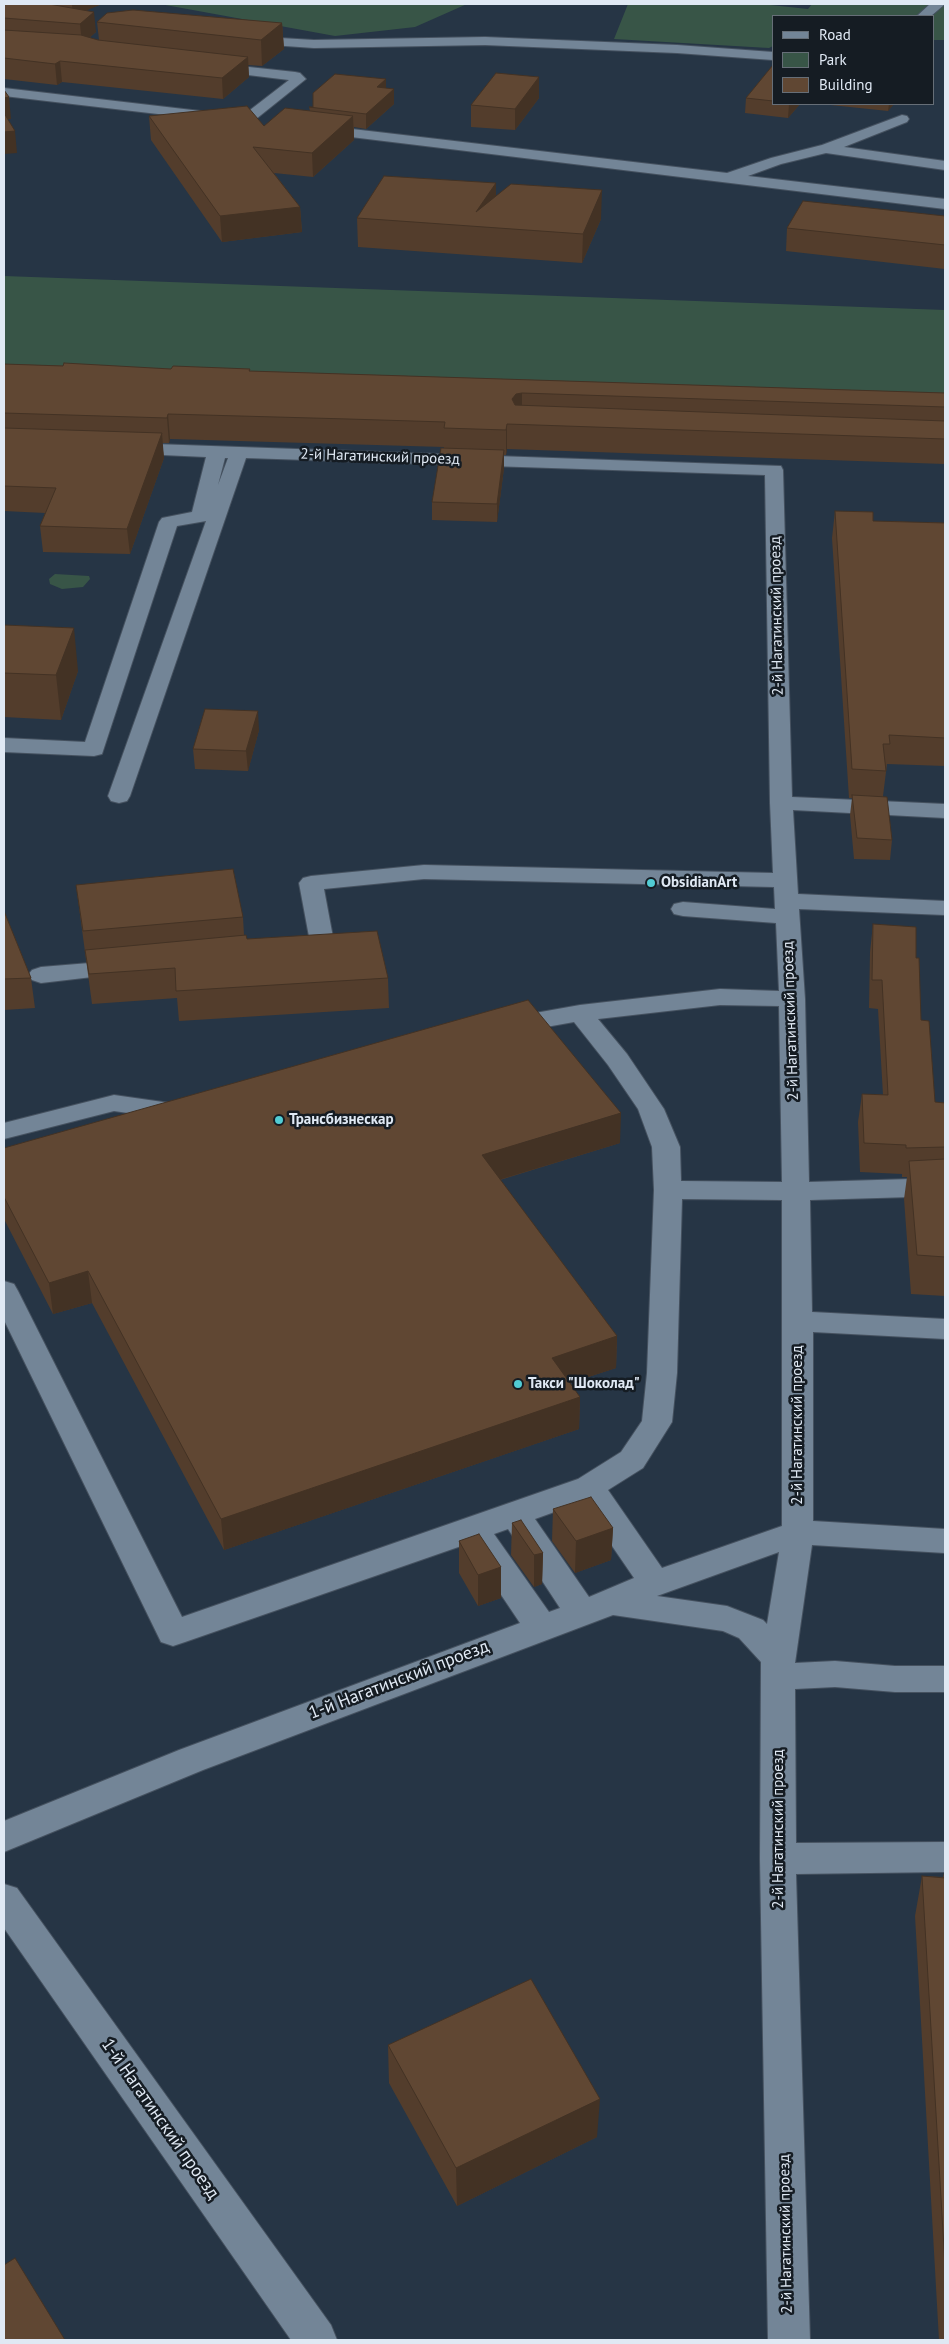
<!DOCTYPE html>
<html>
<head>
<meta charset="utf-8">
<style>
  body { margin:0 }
  #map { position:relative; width:949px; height:2344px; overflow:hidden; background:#263545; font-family:"PT Sans",sans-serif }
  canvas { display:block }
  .frame { position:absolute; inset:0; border:5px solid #e0e9f4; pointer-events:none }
  .legend { position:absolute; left:772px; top:15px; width:162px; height:90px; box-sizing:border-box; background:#151c23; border:1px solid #666e77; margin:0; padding:6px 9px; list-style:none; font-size:15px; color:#e0e9f4 }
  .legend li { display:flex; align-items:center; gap:10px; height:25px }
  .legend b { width:25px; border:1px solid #666e77 }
</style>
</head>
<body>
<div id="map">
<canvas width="949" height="2344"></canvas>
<div class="frame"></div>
<ul class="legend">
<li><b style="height:6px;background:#738597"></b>Road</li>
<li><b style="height:14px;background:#385547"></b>Park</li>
<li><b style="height:14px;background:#604733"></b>Building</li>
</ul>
</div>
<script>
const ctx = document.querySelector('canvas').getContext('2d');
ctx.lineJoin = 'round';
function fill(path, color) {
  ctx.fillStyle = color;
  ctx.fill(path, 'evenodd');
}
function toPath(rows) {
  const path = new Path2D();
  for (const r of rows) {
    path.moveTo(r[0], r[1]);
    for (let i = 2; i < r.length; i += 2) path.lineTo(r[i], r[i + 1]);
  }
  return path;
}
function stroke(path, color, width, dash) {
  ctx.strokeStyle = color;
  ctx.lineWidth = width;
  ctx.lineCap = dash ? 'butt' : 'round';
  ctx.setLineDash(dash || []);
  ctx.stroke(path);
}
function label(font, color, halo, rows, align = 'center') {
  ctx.font = font + ' "PT Sans",sans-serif';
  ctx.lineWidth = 5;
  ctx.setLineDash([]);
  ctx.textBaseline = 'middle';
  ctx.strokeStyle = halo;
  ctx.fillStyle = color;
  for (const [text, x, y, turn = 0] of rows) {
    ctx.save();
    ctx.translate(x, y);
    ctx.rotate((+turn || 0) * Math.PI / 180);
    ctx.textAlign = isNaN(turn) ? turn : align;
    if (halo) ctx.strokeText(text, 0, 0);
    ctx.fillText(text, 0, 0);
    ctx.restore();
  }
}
fill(toPath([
  [160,4,467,4,415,27,335,36],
  [628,4,761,4,808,9,812,4,945,4,945,40,933,40,933,16,773,16,773,46,769,48,614,39],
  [4,276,945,310,945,417,4,385],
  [55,574,89,576,90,579,83,587,62,589,50,584,49,579]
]), '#385547');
const minor = toPath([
  [930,4,945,4,931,16,917,16,930,4],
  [247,36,314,40,485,37,677,45,773,52,773,60,677,53,485,45,314,48,242,43,240,40,247,36],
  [212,63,295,72,300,73,306,79,251,123,246,124,241,123,239,120,241,117,289,80,207,70,205,67,212,63],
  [4,88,218,113,225,117,218,121,4,96,4,88],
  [902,115,907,116,909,119,907,122,844,147,945,161,945,170,826,153,781,164,748,176,945,199,945,209,318,133,311,129,318,125,727,173,771,158,822,145,902,115],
  [126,443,781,466,783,470,792,797,945,804,945,818,793,810,798,894,945,901,945,915,799,909,805,999,809,1182,945,1178,945,1196,810,1200,812,1312,945,1319,945,1339,813,1332,813,1521,945,1529,945,1553,812,1545,795,1663,835,1661,895,1666,945,1666,945,1692,895,1692,835,1687,795,1689,796,1843,945,1842,945,1872,796,1874,810,2340,768,2340,760,1859,761,1662,739,1638,723,1631,613,1615,203,1770,4,1852,4,1821,179,1750,520,1623,467,1544,185,1642,173,1646,161,1642,4,1320,4,1281,14,1284,18,1291,182,1617,578,1479,621,1452,642,1421,647,1373,654,1190,652,1147,638,1109,608,1065,574,1022,507,1034,498,1031,494,1026,498,1021,507,1018,580,1005,720,989,779,991,776,923,683,916,674,914,671,909,674,904,683,902,775,909,774,887,424,879,324,889,335,948,332,953,301,957,292,955,289,950,292,945,310,942,299,883,303,878,311,876,424,865,773,873,770,803,765,475,246,458,130,796,127,801,119,803,111,801,108,796,206,521,177,526,102,754,94,756,4,752,4,738,85,742,159,522,162,518,192,512,206,457,119,453,117,449,119,445,126,443],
  [225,458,228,458,218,485,225,458],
  [720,1005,779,1006,782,1182,681,1181,680,1147,664,1109,627,1054,598,1019,720,1005],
  [682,1199,782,1200,782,1526,662,1568,608,1490,643,1468,672,1422,677,1373,682,1199],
  [582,1502,634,1578,589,1597,535,1519,582,1502],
  [508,1529,510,1532,560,1608,549,1612,494,1534,508,1529],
  [779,1552,767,1624,763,1620,727,1606,657,1596,779,1552],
  [126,960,135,962,138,967,135,972,41,983,32,980,28,975,32,970,41,967,126,960],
  [114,1095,184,1105,193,1107,197,1113,193,1119,184,1121,114,1111,4,1139,4,1123,114,1095],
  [4,1884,17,1888,331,2325,337,2340,291,2340,4,1928,4,1884]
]);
stroke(minor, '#45515f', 2);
fill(minor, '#738597');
fill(toPath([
  [4,4,102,4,86,10,96,32,89,38,99,40,97,22,282,23,284,49,262,66,248,65,249,77,223,99,62,82,57,85,4,79],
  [773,65,773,104,800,104,788,118,745,113,746,98],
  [539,77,539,98,515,130,471,127,471,105],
  [386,79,386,88,394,89,394,104,366,129,354,127,354,140,313,177,274,173,300,207,302,232,222,242,151,140,149,116,264,126,310,111,309,107,313,107],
  [821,104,894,104,888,111],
  [496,183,496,196,601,219,582,263,358,247,357,218],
  [945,216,945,269,786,251,787,228],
  [4,364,171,369,250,369,250,371,945,393,945,464,507,449,506,455,504,455,504,468,497,522,432,520,432,502,444,447,170,439,169,443,162,443,164,458,130,554,43,552,40,526,45,513,4,511],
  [835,511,873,521,945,523,945,766,887,764,883,796,892,840,890,860,854,859,850,815,852,798,849,798,832,538],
  [4,625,78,671,61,720,4,717],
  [259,730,248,771,195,769,193,749],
  [76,885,243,917,244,935,247,939,388,978,389,1008,179,1021,177,998,92,1004],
  [4,911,31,978,35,1008,4,1010],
  [873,924,916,958,921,1020,935,1102,945,1103,945,1296,911,1294,904,1199,907,1177,902,1177,902,1174,860,1172,858,1122,862,1094,883,1095,878,1009,869,1008,870,952],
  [620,1143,500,1180,617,1336,616,1368,570,1383,580,1397,579,1429,224,1550,92,1303,53,1314,4,1219,4,1148],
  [553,1509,613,1528,611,1560,575,1573,552,1541],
  [512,1523,543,1553,542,1584,534,1587,511,1555],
  [459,1541,501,1567,501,1598,478,1606,459,1573],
  [945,1868,945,2340,939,2340,915,1916,922,1876,943,1877],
  [388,2045,597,2137,457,2206,389,2083]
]), '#533d2c');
fill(toPath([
  [72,4,102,4,73,16],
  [94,12,96,32,82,44,80,24],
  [282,23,284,49,262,66,261,40],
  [248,57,249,77,223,99,222,78],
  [60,61,62,82,57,85,55,64],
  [539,77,539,98,515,130,515,109],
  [386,79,386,94,377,87],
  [394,89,394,104,366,129,366,114],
  [9,97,11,119,4,119,4,98],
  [789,104,800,104,788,118],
  [889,104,894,104,888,111],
  [353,116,354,140,313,177,312,153],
  [15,131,17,153,4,154,4,132],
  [496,183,496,212,476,212],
  [602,190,601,219,582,263,583,234],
  [300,207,302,232,222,242,220,216],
  [522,393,522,417,512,399,516,394],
  [168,414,170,439,169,443,167,418],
  [507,424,507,449,506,455,506,430],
  [162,433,164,458,130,554,127,529],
  [504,450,504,468,497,522,497,504],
  [74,628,78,671,61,720,56,675],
  [258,711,259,730,248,771,246,751],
  [621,1113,620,1143,482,1185,482,1155],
  [88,1271,92,1303,53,1314,49,1283],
  [617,1336,616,1368,551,1389,552,1358],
  [580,1397,579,1429,224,1550,221,1519],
  [613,1528,611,1560,575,1573,576,1541],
  [543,1553,542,1584,534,1587,534,1555],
  [501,1567,501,1598,478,1606,478,1575],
  [600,2099,597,2137,457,2206,456,2168]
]), '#433224');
const building = toPath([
  [4,4,49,4,94,12,80,24,4,18,4,4],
  [133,10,282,23,261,40,97,22,107,13,133,10],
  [4,30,81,35,98,40,248,57,222,78,60,61,55,64,4,58,4,30],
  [773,65,773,101,746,98,773,65],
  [496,73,539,77,515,109,471,105,496,73],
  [335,74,386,79,377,87,394,89,366,114,309,107,313,107,313,93,335,74],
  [4,90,9,97,4,98,4,90],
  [247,106,264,126,285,108,353,116,312,153,253,147,300,207,220,216,149,116,247,106],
  [4,113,15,131,4,132,4,113],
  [384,176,496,183,476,212,511,184,602,190,583,234,357,218,384,176],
  [803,201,945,216,945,245,787,228,803,201],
  [64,363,171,369,173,366,250,369,249,371,945,393,945,407,522,393,516,394,512,399,515,405,945,421,945,439,507,424,506,430,444,428,445,422,348,419,168,414,167,418,4,413,4,364,63,366,64,363],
  [4,428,162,433,127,529,40,526,56,488,4,486,4,428],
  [441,448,504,450,497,504,432,502,441,448],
  [835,511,873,512,873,521,945,523,945,738,889,735,890,744,883,744,886,771,852,769,835,511],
  [4,625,74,628,56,675,4,673,4,625],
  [205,709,258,711,246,751,193,749,205,709],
  [852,795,887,797,892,840,857,838,852,795],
  [233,869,243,917,83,931,76,885,233,869],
  [4,911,31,978,4,979,4,911],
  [873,924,916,927,916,958,919,958,921,1020,929,1021,935,1102,945,1103,945,1147,906,1148,906,1145,864,1143,862,1094,888,1095,882,980,872,980,873,924],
  [377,931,388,978,176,991,175,968,89,974,85,950,246,935,247,939,377,931],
  [528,1000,621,1113,482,1155,617,1336,552,1358,580,1397,221,1519,88,1271,49,1283,4,1197,4,1148,528,1000],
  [945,1159,945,1257,917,1255,909,1161,945,1159],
  [591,1497,613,1528,576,1541,553,1509,591,1497],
  [521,1520,543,1553,534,1555,512,1523,521,1520],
  [479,1534,501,1567,478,1575,459,1541,479,1534],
  [922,1876,945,1878,945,2266,922,1876],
  [531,1979,600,2099,456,2168,388,2045,531,1979],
  [15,2258,65,2340,4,2340,4,2265,15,2258]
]);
fill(building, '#604733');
stroke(building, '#433224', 1);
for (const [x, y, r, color] of [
  [651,883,5,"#51ccd4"],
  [279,1120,5,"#51ccd4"],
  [518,1384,5,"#51ccd4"]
]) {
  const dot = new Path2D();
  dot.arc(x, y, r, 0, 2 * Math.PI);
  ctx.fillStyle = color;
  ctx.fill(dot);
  stroke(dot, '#151c23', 2);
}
label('15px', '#e0e9f4', '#151c23', [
  ["2-й Нагатинский проезд",380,457,2],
  ["2-й Нагатинский проезд",777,616,-91],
  ["2-й Нагатинский проезд",791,1021,-92],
  ["2-й Нагатинский проезд",798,1425,-90],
  ["2-й Нагатинский проезд",779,1829,-90],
  ["2-й Нагатинский проезд",786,2234,-91]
]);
label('bold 15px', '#e0e9f4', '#151c23', [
  ["ObsidianArt",661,883],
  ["Трансбизнескар",289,1120],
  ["Такси \"Шоколад\"",528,1384]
], 'left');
label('18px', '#e0e9f4', '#151c23', [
  ["1-й Нагатинский проезд",399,1680,-21],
  ["1-й Нагатинский проезд",160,2119,55]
]);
</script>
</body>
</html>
